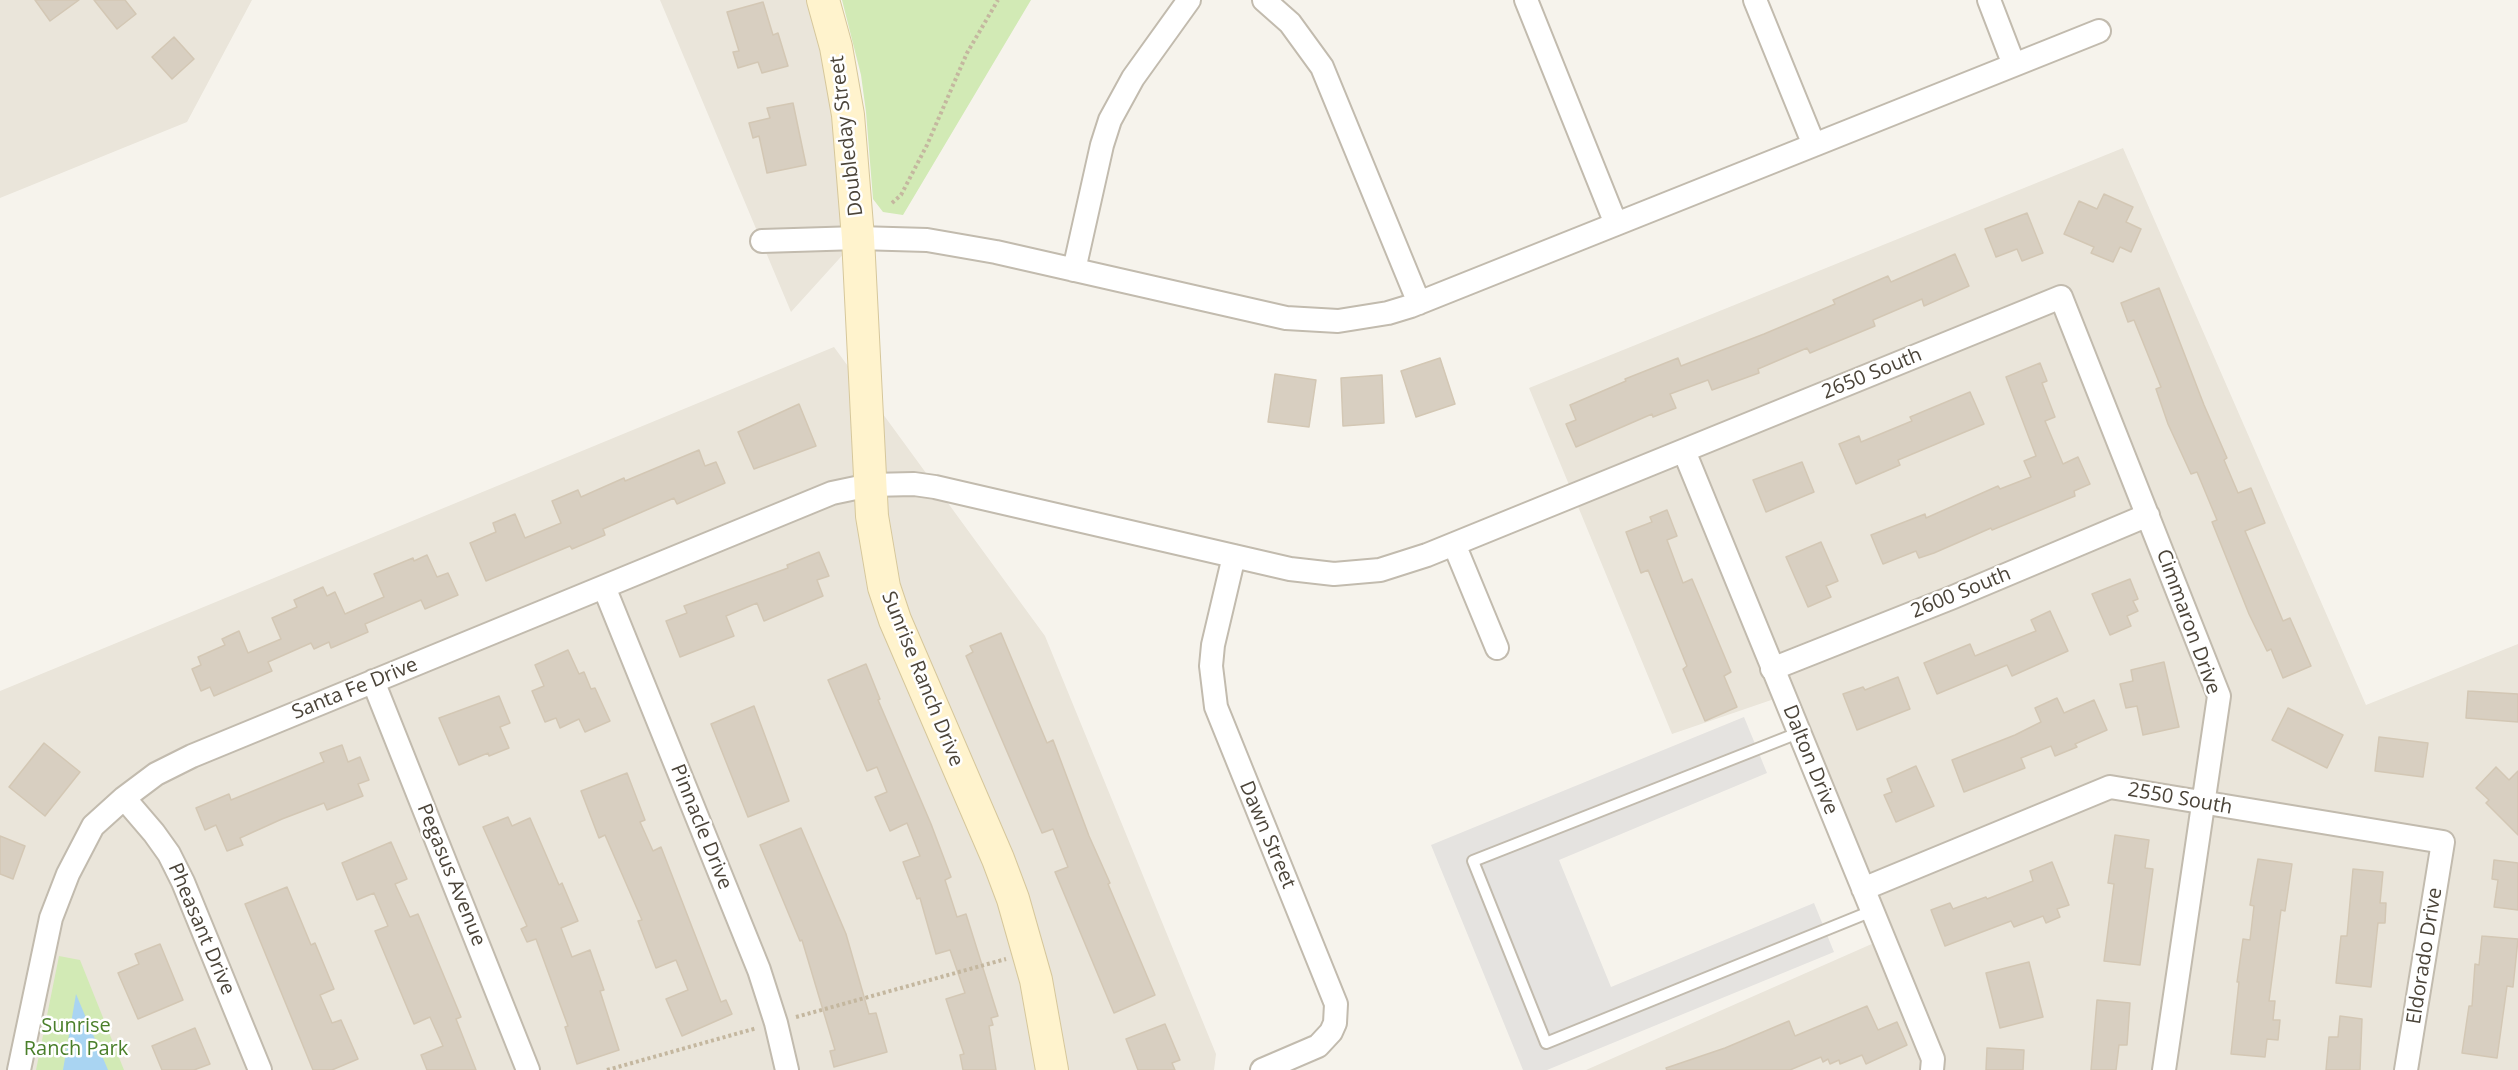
<!DOCTYPE html>
<html>
<head>
<meta charset="utf-8">
<style>
  body { margin:0 }
  canvas { display:block; background:#f6f3ec }
</style>
</head>
<body>
<canvas width="2518" height="1070"></canvas>
<script>
const ctx = document.querySelector('canvas').getContext('2d');
ctx.lineJoin = 'round';
function fill(path, color) {
  ctx.fillStyle = color;
  ctx.fill(path, 'evenodd');
}
function toPath(rows) {
  const path = new Path2D();
  for (const r of rows) {
    path.moveTo(r[0], r[1]);
    for (let i = 2; i < r.length; i += 2) path.lineTo(r[i], r[i + 1]);
  }
  return path;
}
function stroke(path, color, width, dash) {
  ctx.strokeStyle = color;
  ctx.lineWidth = width;
  ctx.lineCap = dash ? 'butt' : 'round';
  ctx.setLineDash(dash || []);
  ctx.stroke(path);
}
function label(font, color, halo, rows, align = 'center') {
  ctx.font = font + ' "Open Sans",sans-serif';
  ctx.lineWidth = 5;
  ctx.setLineDash([]);
  ctx.textBaseline = 'middle';
  ctx.strokeStyle = halo;
  ctx.fillStyle = color;
  for (const [text, x, y, turn = 0] of rows) {
    ctx.save();
    ctx.translate(x, y);
    ctx.rotate((+turn || 0) * Math.PI / 180);
    ctx.textAlign = isNaN(turn) ? turn : align;
    if (halo) ctx.strokeText(text, 0, 0);
    ctx.fillText(text, 0, 0);
    ctx.restore();
  }
}
fill(toPath([
  [0,0,252,0,187,122,0,198],
  [660,0,828,0,858,238,791,312],
  [2123,148,2366,705,2518,644,2518,1070,1586,1070,1883,939,1783,696,1672,734,1529,388],
  [834,347,1045,636,1216,1054,1214,1070,0,1070,0,691]
]), '#eae5da');
fill(toPath([
  [842,0,1031,0,903,215,883,212,873,199,866,112,861,75],
  [59,956,80,960,124,1070,36,1070]
]), '#d2eab5');
fill(toPath([
  [1744,717,1767,773,1559,860,1611,987,1814,903,1834,952,1547,1070,1523,1070,1431,845]
]), '#e5e3e0');
fill(toPath([
  [76,994,108,1070,63,1070]
]), '#a9d4f2');
const building = toPath([
  [35,0,79,0,50,21,35,0],
  [94,0,125,0,136,14,117,29,94,0],
  [763,2,773,35,778,33,788,66,762,73,758,62,738,68,733,52,739,51,727,12,763,2],
  [174,37,194,59,172,79,152,57,174,37],
  [793,103,806,165,767,173,759,136,753,138,749,123,770,118,767,108,793,103],
  [2104,194,2133,207,2126,222,2141,229,2131,252,2120,247,2113,262,2091,253,2094,247,2064,234,2079,201,2097,209,2104,194],
  [2027,213,2043,253,2022,261,2017,249,1996,257,1985,229,2027,213],
  [1955,254,1969,286,1924,306,1922,299,1873,320,1875,326,1810,353,1807,348,1758,369,1759,373,1712,390,1708,380,1670,394,1676,408,1653,417,1652,414,1576,447,1566,424,1576,420,1570,405,1626,381,1625,379,1678,358,1681,366,1764,334,1835,304,1833,300,1888,276,1891,282,1955,254],
  [2159,288,2204,405,2227,458,2224,460,2238,493,2251,488,2265,523,2245,531,2283,621,2290,618,2311,666,2283,678,2271,649,2267,651,2249,614,2212,522,2217,520,2197,472,2191,474,2168,424,2156,389,2161,387,2134,320,2128,322,2121,303,2159,288],
  [1440,358,1455,404,1416,417,1401,371,1440,358],
  [2040,363,2047,381,2042,383,2055,417,2045,421,2063,464,2078,457,2090,484,2074,491,2075,496,1992,530,1991,528,1934,553,1919,558,1916,551,1883,564,1871,535,1925,514,1926,518,1998,486,2000,489,2031,477,2024,461,2036,456,2006,377,2040,363],
  [1275,374,1316,380,1309,427,1268,422,1275,374],
  [1382,375,1384,423,1343,426,1341,378,1382,375],
  [1970,392,1984,424,1898,460,1900,465,1856,484,1839,444,1859,436,1861,442,1912,421,1910,417,1970,392],
  [799,404,816,446,754,469,738,432,799,404],
  [699,450,705,466,716,462,725,483,677,504,674,498,603,529,605,535,572,549,570,546,486,581,470,543,496,532,493,523,515,514,525,538,561,523,552,501,578,490,581,497,624,478,625,481,699,450],
  [1802,462,1814,492,1766,512,1753,480,1802,462],
  [1667,510,1677,536,1667,540,1683,583,1692,579,1731,672,1724,676,1737,707,1705,721,1683,669,1687,666,1648,570,1641,573,1626,532,1652,522,1650,517,1667,510],
  [1821,542,1838,581,1826,586,1831,597,1808,607,1786,557,1821,542],
  [819,552,829,576,817,580,823,596,764,621,757,603,726,616,734,636,680,657,666,621,687,613,684,606,788,568,787,565,819,552],
  [427,555,437,577,448,573,458,595,425,609,421,600,365,624,368,632,331,648,329,642,314,649,311,643,268,662,272,671,214,696,210,687,201,691,192,669,201,665,198,657,225,645,222,639,239,631,248,653,281,639,272,618,297,607,294,600,323,587,327,596,335,592,345,614,384,597,374,574,413,558,414,561,427,555],
  [2130,579,2138,599,2133,601,2138,611,2127,616,2131,626,2110,635,2092,594,2130,579],
  [2050,611,2068,651,2012,676,2007,665,1937,694,1924,663,1970,644,1975,656,2036,631,2031,620,2050,611],
  [1001,633,1047,743,1053,740,1089,836,1110,883,1108,884,1155,995,1114,1013,1055,872,1068,867,1053,829,1042,833,966,656,973,652,970,646,1001,633],
  [568,650,579,674,584,672,591,689,595,688,610,721,585,732,579,719,560,728,556,718,545,722,532,691,544,686,535,665,568,650],
  [2164,662,2179,727,2143,735,2137,706,2126,708,2120,684,2133,681,2131,670,2164,662],
  [866,664,880,699,878,700,931,824,951,877,945,880,957,917,966,914,998,1016,991,1018,993,1025,989,1026,996,1070,963,1070,960,1055,964,1054,946,999,965,993,950,950,936,954,920,898,917,899,903,862,920,856,907,823,890,831,875,797,887,792,877,767,867,771,828,680,866,664],
  [1898,677,1910,709,1857,730,1843,694,1863,687,1865,690,1898,677],
  [2468,691,2518,694,2518,722,2466,718,2468,691],
  [499,696,510,723,500,727,509,748,489,756,488,753,459,765,439,718,499,696],
  [2057,698,2064,713,2094,700,2107,730,2075,744,2077,747,2055,756,2051,746,2021,758,2025,768,1964,792,1952,760,2015,735,2041,722,2035,708,2057,698],
  [754,706,789,801,748,817,711,724,754,706],
  [2288,708,2343,735,2327,768,2272,740,2288,708],
  [2379,737,2428,743,2423,777,2375,771,2379,737],
  [44,743,80,772,45,816,9,787,44,743],
  [342,745,348,762,360,757,369,780,358,784,363,796,327,810,324,803,282,819,240,838,243,845,227,851,216,825,205,830,196,808,229,794,231,800,324,762,320,753,342,745],
  [1916,766,1934,806,1896,822,1884,795,1892,792,1887,779,1916,766],
  [2496,767,2509,780,2518,771,2518,835,2486,803,2489,800,2476,788,2496,767],
  [627,773,645,820,640,822,653,851,661,847,721,1002,726,1000,732,1014,682,1036,666,999,688,990,676,960,656,968,638,921,642,920,605,835,599,838,581,791,627,773],
  [508,817,512,826,530,818,559,885,562,883,578,921,561,928,572,957,590,950,604,990,600,991,619,1050,577,1064,565,1027,568,1026,536,939,527,942,521,929,527,926,483,827,508,817],
  [801,828,846,934,869,1014,876,1013,887,1052,834,1067,830,1051,835,1050,802,940,800,941,760,845,801,828],
  [2115,835,2149,840,2145,868,2153,869,2140,965,2104,961,2114,884,2108,883,2115,835],
  [0,836,25,846,13,879,0,874,0,836],
  [391,842,407,879,395,884,410,917,418,914,461,1017,456,1019,476,1070,427,1070,421,1055,443,1046,430,1017,414,1024,375,931,388,926,374,893,357,900,342,863,391,842],
  [2258,859,2292,864,2285,911,2281,910,2269,1001,2275,1001,2273,1020,2280,1020,2278,1040,2267,1039,2265,1057,2231,1054,2239,982,2237,982,2243,939,2250,940,2254,906,2250,905,2258,859],
  [2494,860,2518,863,2518,910,2494,907,2498,880,2492,879,2494,860],
  [2052,862,2069,905,2057,909,2060,917,2046,923,2043,916,2014,927,2011,921,1945,946,1931,910,1950,903,1953,909,1986,897,1987,899,2033,881,2030,871,2052,862],
  [2353,869,2383,872,2380,903,2386,903,2385,923,2378,923,2371,987,2336,983,2341,936,2347,936,2353,869],
  [287,887,311,945,315,943,334,989,320,995,332,1023,341,1020,358,1059,332,1070,313,1070,245,904,287,887],
  [2482,936,2518,939,2513,987,2507,986,2497,1058,2462,1053,2469,1006,2472,1006,2475,964,2479,965,2482,936],
  [160,944,183,1000,138,1019,118,973,139,964,135,954,160,944],
  [2029,962,2043,1017,2000,1028,1986,973,2029,962],
  [2097,1000,2130,1003,2127,1045,2119,1045,2116,1070,2091,1070,2097,1000],
  [1867,1006,1878,1030,1897,1022,1907,1045,1866,1064,1862,1055,1840,1064,1839,1060,1830,1064,1828,1059,1823,1062,1821,1057,1790,1070,1667,1070,1666,1068,1725,1048,1789,1021,1795,1036,1867,1006],
  [2340,1016,2362,1019,2360,1070,2326,1070,2329,1037,2338,1037,2340,1016],
  [1165,1024,1180,1060,1172,1063,1175,1070,1138,1070,1126,1039,1165,1024],
  [195,1028,210,1064,194,1070,162,1070,152,1046,195,1028],
  [1987,1048,2024,1050,2023,1070,1986,1070,1987,1048]
]);
fill(building, '#d8cfc1');
stroke(building, '#d3c7b4', 1.5);
const lane = toPath([
  [1798,733,1473,861,1546,1043,1872,911]
]);
const street = toPath([
  [1264,0,1290,23,1322,67,1419,303],
  [1526,0,1616,224],
  [2014,65,2099,31],
  [1814,145,2014,65,1989,0],
  [762,241,858,238,927,240,996,252,1286,318,1338,321,1388,313,1411,306,1814,145,1755,0],
  [1074,270,1102,145,1110,120,1133,78,1189,0],
  [1684,451,1933,1059,1932,1070],
  [1454,544,1497,648],
  [1234,556,1213,645,1211,666,1216,707,1336,1004,1335,1023,1331,1032,1318,1046,1262,1070],
  [604,587,759,970,776,1023,787,1070],
  [1772,669,1951,598,2148,515],
  [373,681,528,1070],
  [124,798,154,833,169,854,183,882,260,1070],
  [1863,889,2110,787,2443,842,2406,1070],
  [19,1070,51,918,68,874,93,826,124,798,156,774,192,756,832,493,870,485,914,484,935,487,1290,569,1334,574,1380,570,1427,555,2061,297,2219,696,2164,1070]
]);
const secondary = toPath([
  [823,0,836,47,848,115,858,238,872,516,884,587,895,620,998,859,1013,899,1036,980,1052,1070]
]);
stroke(lane, '#c2bbae', 14);
stroke(street, '#c2bbae', 26);
stroke(secondary, '#d6c79b', 34);
stroke(toPath([
  [892,203,901,195,927,145,967,53,998,0],
  [796,1017,1006,959],
  [607,1070,757,1028]
]), '#c4b79f', 4, [3, 3]);
stroke(lane, '#fff', 10);
stroke(street, '#fff', 22);
stroke(secondary, '#fff3cd', 32);
label('20px', '#4b4439', '#fff', [
  ["Doubleday Street",847,136,-97],
  ["2650 South",1872,374,-22],
  ["2600 South",1961,593,-22],
  ["Cimmaron Drive",2188,622,70],
  ["Sunrise Ranch Drive",922,679,68],
  ["Santa Fe Drive",355,689,-22],
  ["Dalton Drive",1810,760,68],
  ["2550 South",2180,799,10],
  ["Pinnacle Drive",701,827,68],
  ["Dawn Street",1267,835,67],
  ["Pegasus Avenue",451,875,68],
  ["Pheasant Drive",201,929,67],
  ["Eldorado Drive",2425,956,-81]
]);
label('20px', '#4a7f2a', '#fff', [
  ["Sunrise",76,1026],
  ["Ranch Park",76,1049]
]);
</script>
</body>
</html>
